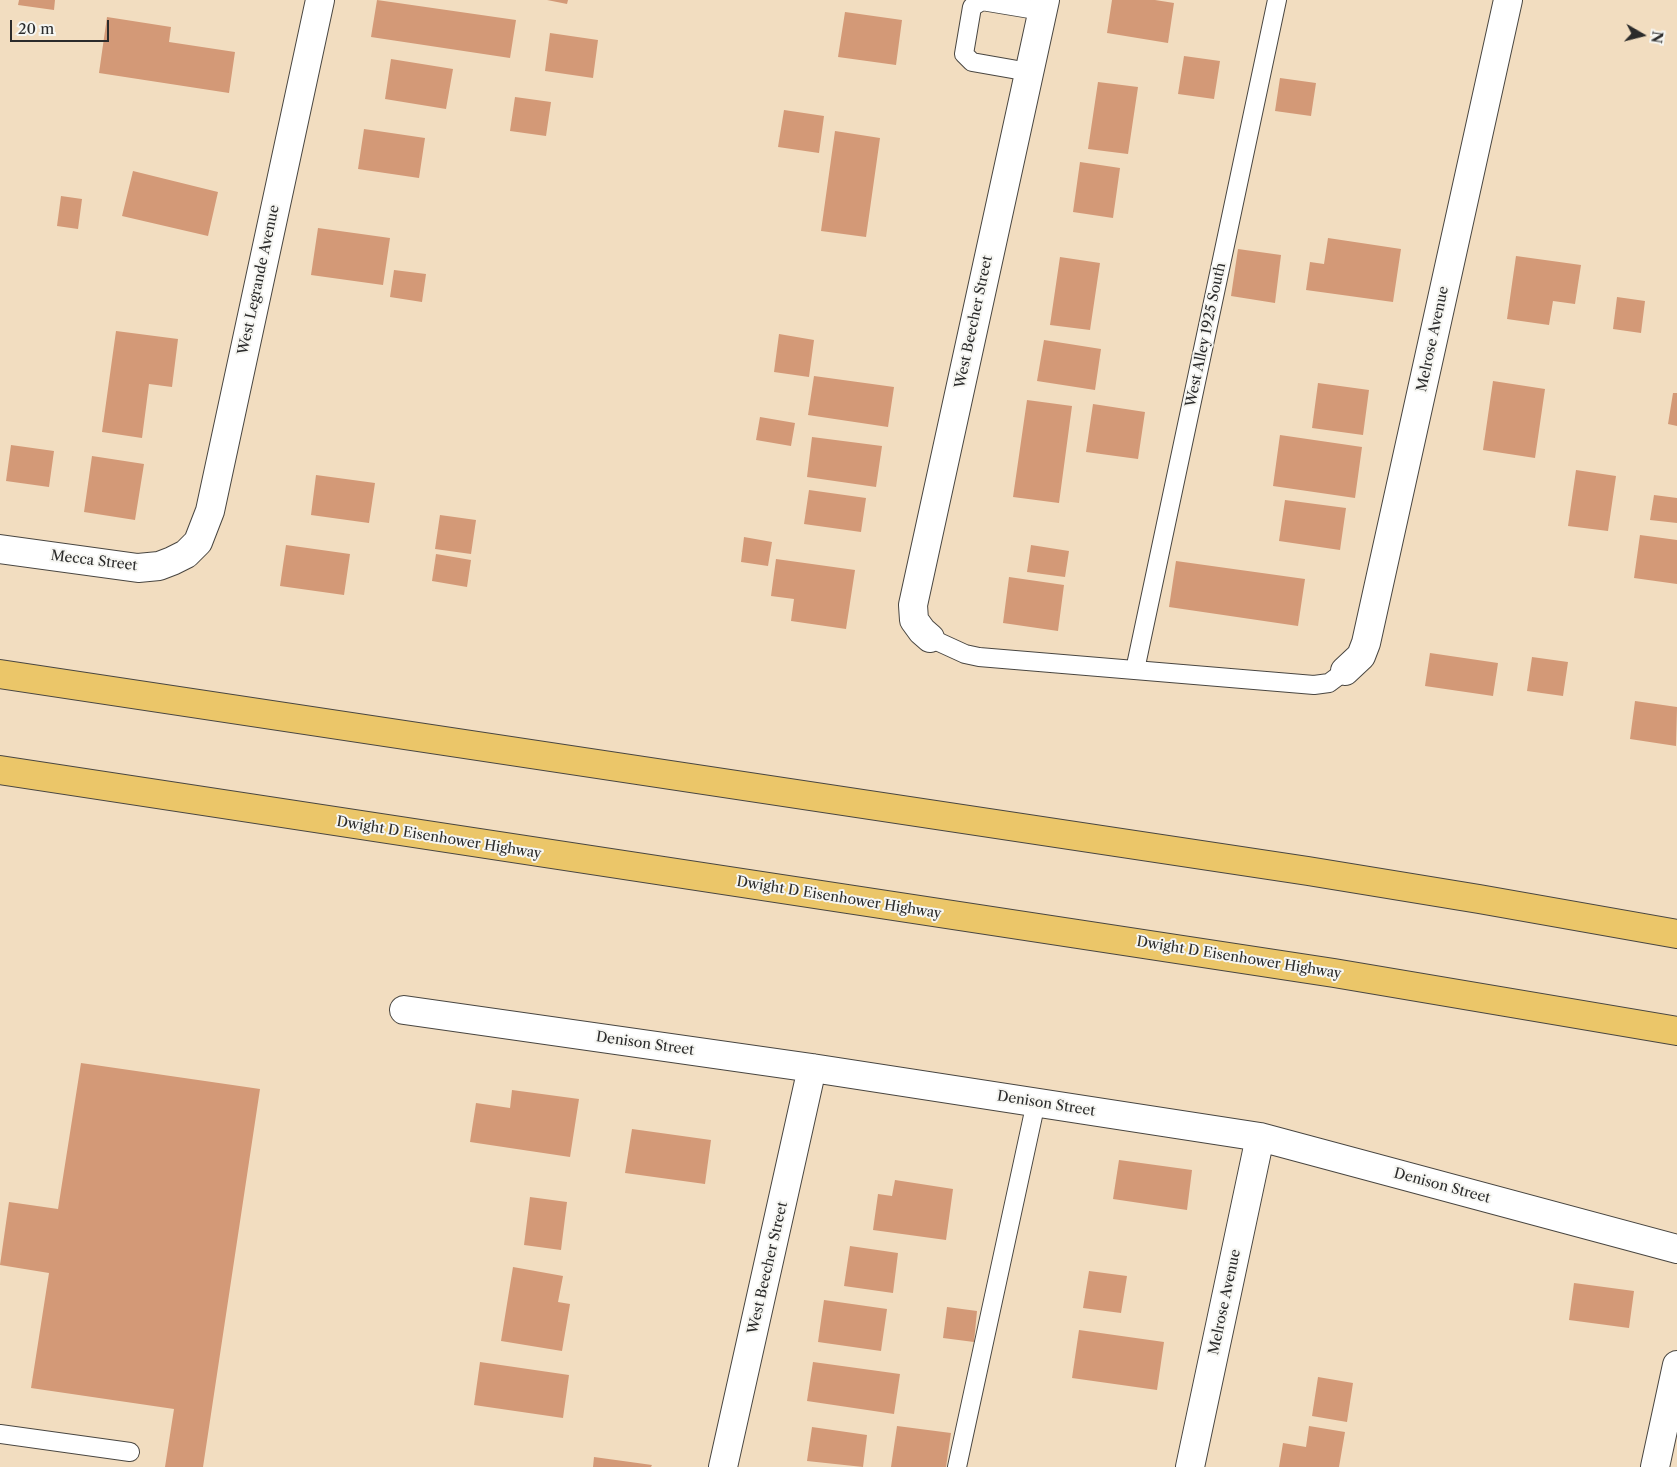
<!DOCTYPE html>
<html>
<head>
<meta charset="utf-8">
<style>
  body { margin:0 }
  #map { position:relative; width:1677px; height:1467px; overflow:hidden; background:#f2ddc0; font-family:"Libre Caslon Text",serif }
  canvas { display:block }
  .north { position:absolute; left:1617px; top:10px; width:50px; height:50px; -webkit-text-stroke:4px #f6f6f2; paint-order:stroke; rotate:98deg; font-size:14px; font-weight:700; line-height:20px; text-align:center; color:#2b2b2b }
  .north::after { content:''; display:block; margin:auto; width:18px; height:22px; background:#2b2b2b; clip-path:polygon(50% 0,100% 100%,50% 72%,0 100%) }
  .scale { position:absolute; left:10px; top:20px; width:99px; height:22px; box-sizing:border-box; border:2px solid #2b2b2b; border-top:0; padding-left:6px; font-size:15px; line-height:18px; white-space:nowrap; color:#2b2b2b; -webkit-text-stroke:4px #f6f6f2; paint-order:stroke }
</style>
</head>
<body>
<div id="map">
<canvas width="1677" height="1467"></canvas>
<div class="north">N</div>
<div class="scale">20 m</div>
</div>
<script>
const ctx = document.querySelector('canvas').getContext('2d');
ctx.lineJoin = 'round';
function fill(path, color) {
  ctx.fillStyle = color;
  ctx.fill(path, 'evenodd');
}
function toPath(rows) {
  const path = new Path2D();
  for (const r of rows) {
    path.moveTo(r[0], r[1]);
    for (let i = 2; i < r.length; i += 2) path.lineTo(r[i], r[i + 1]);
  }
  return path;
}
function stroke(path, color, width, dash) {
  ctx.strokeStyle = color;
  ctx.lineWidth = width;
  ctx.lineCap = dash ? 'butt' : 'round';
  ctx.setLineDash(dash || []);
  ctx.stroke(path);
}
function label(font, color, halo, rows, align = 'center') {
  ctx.font = font + ' "Libre Caslon Text",serif';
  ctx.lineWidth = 4;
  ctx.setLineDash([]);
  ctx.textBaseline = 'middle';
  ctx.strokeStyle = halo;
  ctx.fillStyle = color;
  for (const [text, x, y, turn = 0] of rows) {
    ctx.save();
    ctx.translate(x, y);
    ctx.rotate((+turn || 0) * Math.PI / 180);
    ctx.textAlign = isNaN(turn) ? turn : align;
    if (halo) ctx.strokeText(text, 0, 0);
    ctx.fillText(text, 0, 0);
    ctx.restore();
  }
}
fill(toPath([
  [19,0,55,0,54,10,18,5],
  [377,0,516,20,510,58,371,37],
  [547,0,568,0,567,4],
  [1112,0,1155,0,1174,3,1168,43,1107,33],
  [845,12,902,20,896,65,838,57],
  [107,17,171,27,169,42,235,52,229,93,99,73],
  [550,33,598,40,593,78,545,71],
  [1184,56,1220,61,1214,99,1178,94],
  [391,59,453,69,446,109,385,99],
  [1280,78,1316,83,1311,116,1275,111],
  [1098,82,1138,87,1128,154,1088,149],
  [515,97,551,102,546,136,510,131],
  [784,110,824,116,819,153,778,147],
  [364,129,425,138,419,178,358,169],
  [835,131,880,138,866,237,821,231],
  [1080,162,1120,168,1113,218,1073,212],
  [133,171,218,192,208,236,122,216],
  [61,196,82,199,78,229,57,226],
  [318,228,390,238,383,285,311,275],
  [1328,238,1401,249,1393,302,1306,290,1310,262,1324,264],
  [1238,249,1281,255,1275,303,1231,296],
  [1516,256,1581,265,1575,304,1553,301,1549,325,1507,319],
  [1060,257,1100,263,1090,330,1050,325],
  [394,270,426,274,422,302,390,297],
  [1617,297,1645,301,1641,333,1613,329],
  [116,331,178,339,172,387,149,384,142,438,102,432],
  [779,334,814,340,809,377,774,372],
  [1044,340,1101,349,1095,390,1037,381],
  [814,376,894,387,888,427,808,415],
  [1493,381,1545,389,1535,458,1483,450],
  [1318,383,1369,390,1363,435,1312,428],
  [1673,393,1677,393,1677,426,1668,424],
  [1027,400,1072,406,1059,503,1013,497],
  [1093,404,1145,412,1138,459,1086,452],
  [760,417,795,423,791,446,756,440],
  [1280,435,1362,447,1355,498,1273,486],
  [812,437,882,446,876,487,807,477],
  [11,445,54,451,49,487,6,481],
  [92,456,144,464,135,520,84,512],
  [1576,470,1616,476,1608,531,1568,526],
  [316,475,375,483,369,523,311,515],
  [809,490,866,498,861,532,804,524],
  [1654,495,1677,498,1677,523,1650,520],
  [1285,500,1346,508,1340,550,1279,541],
  [440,515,476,520,471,554,435,549],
  [1640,535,1677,540,1677,584,1634,578],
  [744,537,772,542,768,566,741,562],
  [286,545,350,554,344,595,280,586],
  [1031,545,1069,551,1065,577,1027,572],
  [436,554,471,560,467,587,432,581],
  [776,559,855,570,846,629,791,621,794,599,771,596],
  [1176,561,1305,579,1298,626,1169,607],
  [1009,577,1064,585,1058,631,1003,623],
  [1430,653,1498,663,1493,696,1425,686],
  [1532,657,1568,662,1563,696,1527,691],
  [1635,701,1677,707,1676,746,1630,739],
  [81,1063,260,1089,203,1467,165,1467,174,1409,31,1388,49,1273,0,1265,9,1202,58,1209],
  [512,1090,579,1099,570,1157,470,1142,476,1103,510,1108],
  [632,1129,711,1140,705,1184,625,1173],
  [1119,1160,1192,1170,1187,1210,1113,1199],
  [895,1180,953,1189,946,1240,873,1230,878,1194,892,1196],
  [530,1197,567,1202,561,1250,524,1245],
  [850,1246,898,1253,893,1293,844,1286],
  [513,1267,563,1276,558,1302,570,1304,562,1351,501,1341],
  [1089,1271,1127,1276,1121,1313,1083,1308],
  [1574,1283,1634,1291,1629,1328,1569,1320],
  [824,1300,887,1309,881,1351,818,1342],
  [947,1307,977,1311,974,1342,943,1338],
  [1079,1330,1164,1342,1157,1390,1072,1378],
  [480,1362,569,1375,563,1418,474,1405],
  [813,1362,900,1374,894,1414,807,1401],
  [1318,1377,1353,1383,1347,1422,1312,1416],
  [897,1426,951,1433,946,1467,891,1467],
  [1309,1426,1345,1432,1339,1467,1279,1467,1283,1443,1306,1447],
  [812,1427,867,1435,863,1467,807,1461],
  [594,1457,652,1465,651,1467,593,1467]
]), '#d39977');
const lane = toPath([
  [1029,72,972,62,964,54,972,7,982,1,1042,11],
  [930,638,965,654,979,657,1314,685,1329,683,1345,671],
  [1135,670,1277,0],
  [0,1434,130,1452],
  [957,1467,1036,1102]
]);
const street = toPath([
  [0,549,138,568,159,566,172,561,186,554,198,542,210,511,320,0],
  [930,638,922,631,914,620,913,605,1045,0],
  [1345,671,1361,656,1366,643,1508,0],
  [404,1010,812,1068,1260,1137,1677,1249],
  [723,1467,812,1068],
  [1190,1467,1260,1137],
  [1655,1467,1677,1365]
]);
const highway = toPath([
  [0,674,1308,871,1479,899,1677,934],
  [0,770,1334,973,1677,1031]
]);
stroke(lane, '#494641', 20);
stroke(street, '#494641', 30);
stroke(highway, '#494641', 30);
stroke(lane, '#fff', 18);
stroke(street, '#fff', 28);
stroke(highway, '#ebc669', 28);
label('14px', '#2b2b2b', '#f6f6f2', [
  ["West Legrande Avenue",259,280,-78],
  ["West Beecher Street",974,322,-78],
  ["West Alley 1925 South",1206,335,-78],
  ["Melrose Avenue",1433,339,-78],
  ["Mecca Street",94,561,7],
  ["Dwight D Eisenhower Highway",439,838,9],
  ["Dwight D Eisenhower Highway",839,898,9],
  ["Dwight D Eisenhower Highway",1239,958,9],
  ["Denison Street",645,1044,8],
  ["Denison Street",1046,1104,9],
  ["Denison Street",1442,1186,15],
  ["West Beecher Street",768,1268,-77],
  ["Melrose Avenue",1225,1302,-78]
]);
</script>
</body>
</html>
